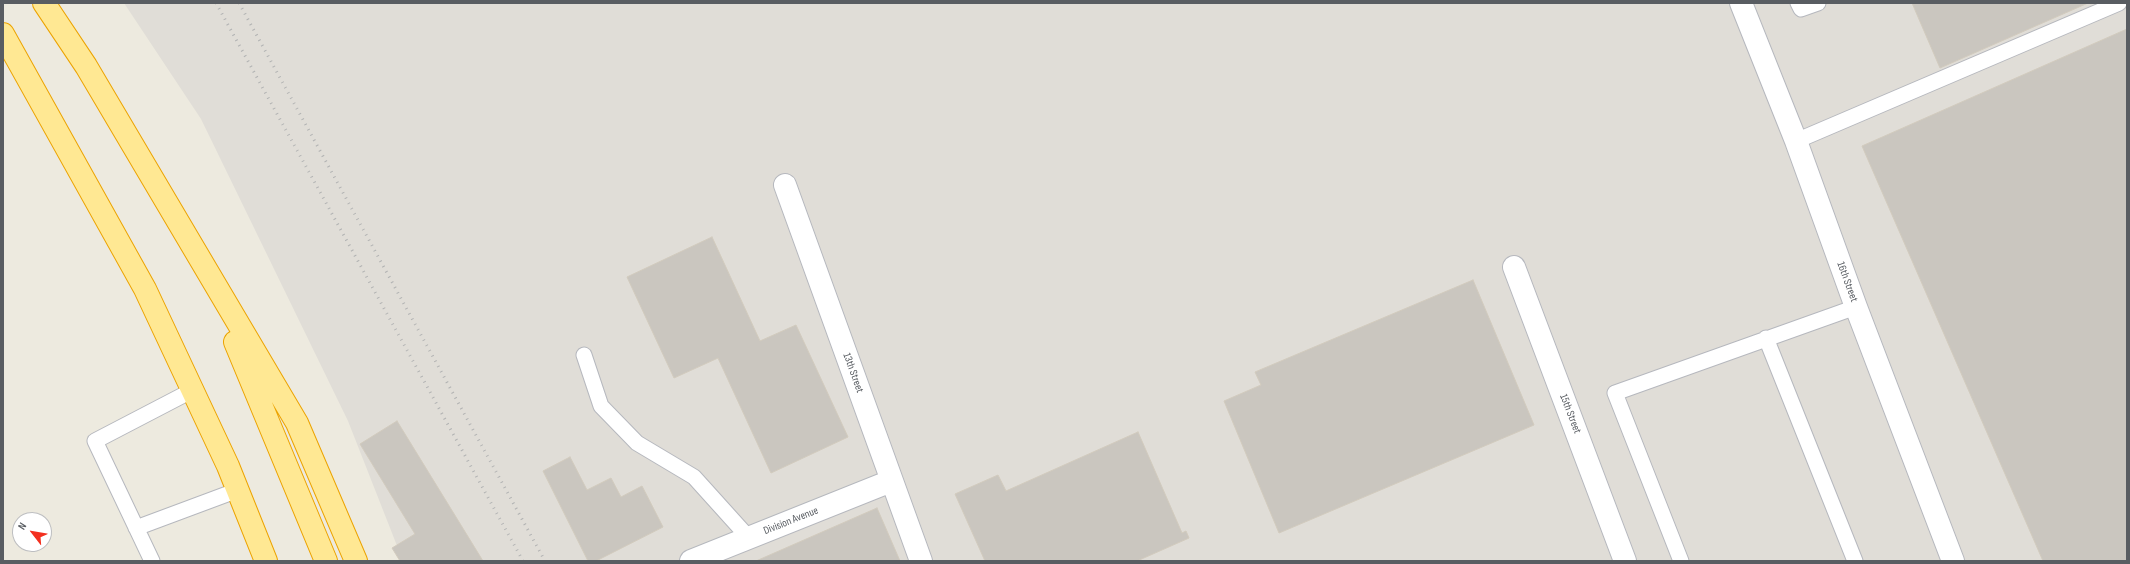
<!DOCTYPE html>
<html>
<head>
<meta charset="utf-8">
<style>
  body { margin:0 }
  #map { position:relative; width:2130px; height:564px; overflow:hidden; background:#edeadf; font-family:"Sofia Sans Condensed",sans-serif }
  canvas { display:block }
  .frame { position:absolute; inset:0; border:4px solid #595d62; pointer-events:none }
  .north { position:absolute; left:12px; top:512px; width:40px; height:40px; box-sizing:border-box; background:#fff; border:1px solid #bdbec0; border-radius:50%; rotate:301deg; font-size:11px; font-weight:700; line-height:16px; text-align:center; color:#595d62 }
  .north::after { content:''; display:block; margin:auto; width:14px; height:18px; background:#f3301f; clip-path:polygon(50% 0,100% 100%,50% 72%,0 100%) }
</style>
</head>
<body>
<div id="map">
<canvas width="2130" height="564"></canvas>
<div class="frame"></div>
<div class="north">N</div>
</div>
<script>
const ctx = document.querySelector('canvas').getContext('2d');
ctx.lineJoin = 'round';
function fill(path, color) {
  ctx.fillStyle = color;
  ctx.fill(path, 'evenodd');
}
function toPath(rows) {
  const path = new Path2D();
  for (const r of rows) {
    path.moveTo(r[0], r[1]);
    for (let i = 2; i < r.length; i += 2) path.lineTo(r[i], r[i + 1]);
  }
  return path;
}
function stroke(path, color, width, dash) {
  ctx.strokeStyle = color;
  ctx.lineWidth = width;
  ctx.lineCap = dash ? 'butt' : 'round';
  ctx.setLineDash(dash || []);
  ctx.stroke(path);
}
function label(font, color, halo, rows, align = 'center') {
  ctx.font = font + ' "Sofia Sans Condensed",sans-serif';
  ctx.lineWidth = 3.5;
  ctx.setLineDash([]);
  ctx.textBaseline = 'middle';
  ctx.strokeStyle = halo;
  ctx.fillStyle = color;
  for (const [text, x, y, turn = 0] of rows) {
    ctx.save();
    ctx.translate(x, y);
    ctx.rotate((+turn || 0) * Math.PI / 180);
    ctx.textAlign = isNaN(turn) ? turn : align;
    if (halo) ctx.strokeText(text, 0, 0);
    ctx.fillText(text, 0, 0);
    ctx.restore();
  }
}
fill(toPath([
  [124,3,2127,3,2127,561,403,561,348,421,201,119]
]), '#e0ddd7');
const building = toPath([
  [1912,3,2088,3,1940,68,1912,3],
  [2127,29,2127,561,2043,561,1862,146,2127,29],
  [712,237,760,341,796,325,848,437,771,473,718,358,674,378,627,277,712,237],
  [1473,280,1534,425,1279,533,1224,401,1261,385,1255,372,1473,280],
  [397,421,483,561,400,561,392,548,415,534,360,444,397,421],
  [1138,432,1182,533,1186,531,1189,538,1137,561,985,561,955,494,998,475,1006,491,1138,432],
  [570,457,587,490,611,478,621,497,642,486,663,527,596,561,588,561,543,471,570,457],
  [877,508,900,561,756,561,877,508]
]);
fill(building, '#cac6bf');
stroke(building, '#d2cbbe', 1);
const service = toPath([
  [1798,3,1801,9,1818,3],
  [1796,141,2119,3],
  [1766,338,1855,561],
  [584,355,601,406,637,443,694,477,749,538],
  [136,528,238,490],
  [152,561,95,441,193,390],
  [1681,561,1615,393,1856,307]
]);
const minor = toPath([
  [1741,3,1796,141,1856,307,1953,561],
  [785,185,921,561],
  [1514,267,1625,561],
  [691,561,891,481]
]);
const trunk = toPath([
  [44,3,86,66,297,423,356,561],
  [3,34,145,289,228,466,266,561],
  [235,342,326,561]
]);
stroke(service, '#b6b8be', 17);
stroke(minor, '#b6b8be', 24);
stroke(trunk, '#eca300', 24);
stroke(service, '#fff', 15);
stroke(minor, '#fff', 22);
stroke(trunk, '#ffe893', 22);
stroke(toPath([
  [216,3,523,561],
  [239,3,545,561]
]), '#b2b3b3', 3, [1, 5]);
label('11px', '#595d62', '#fff', [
  ["16th Street",1847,282,70],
  ["13th Street",853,373,70],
  ["15th Street",1570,414,69],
  ["Division Avenue",791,521,-22]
]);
</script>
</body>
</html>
